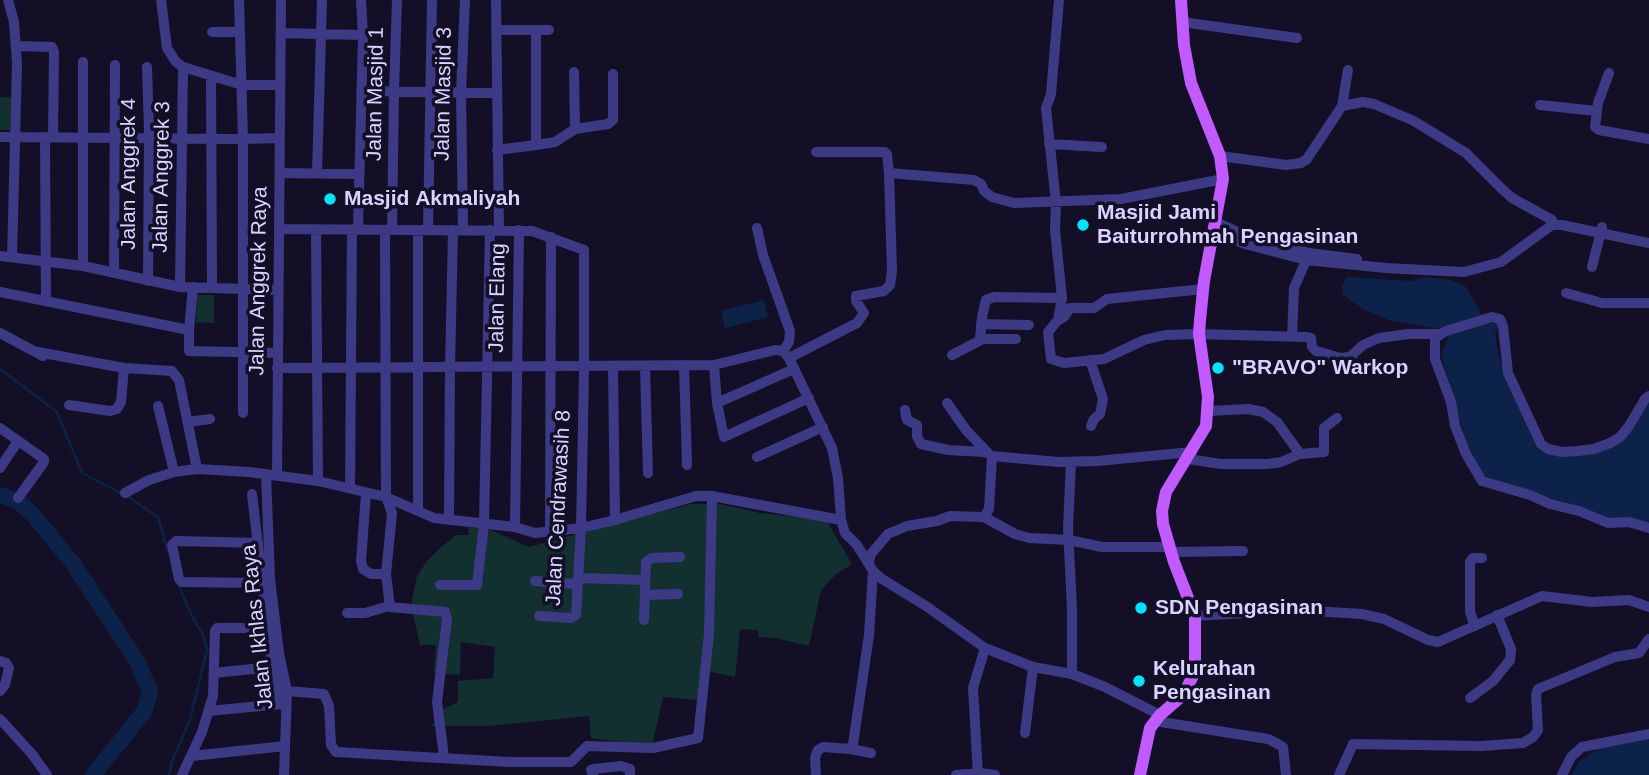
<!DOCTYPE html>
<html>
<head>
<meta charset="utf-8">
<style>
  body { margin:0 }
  canvas { display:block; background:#130f26 }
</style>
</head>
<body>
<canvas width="1649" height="775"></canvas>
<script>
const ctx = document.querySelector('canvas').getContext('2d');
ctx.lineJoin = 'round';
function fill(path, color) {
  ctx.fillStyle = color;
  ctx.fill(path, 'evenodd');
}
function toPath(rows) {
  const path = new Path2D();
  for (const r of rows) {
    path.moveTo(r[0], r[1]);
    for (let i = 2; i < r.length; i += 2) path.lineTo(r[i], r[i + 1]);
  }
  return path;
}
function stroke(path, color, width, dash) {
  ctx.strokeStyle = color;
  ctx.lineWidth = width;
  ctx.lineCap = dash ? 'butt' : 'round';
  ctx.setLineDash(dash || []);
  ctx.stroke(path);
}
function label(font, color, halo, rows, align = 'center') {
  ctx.font = font + ' Helvetica,sans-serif';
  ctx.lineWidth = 7;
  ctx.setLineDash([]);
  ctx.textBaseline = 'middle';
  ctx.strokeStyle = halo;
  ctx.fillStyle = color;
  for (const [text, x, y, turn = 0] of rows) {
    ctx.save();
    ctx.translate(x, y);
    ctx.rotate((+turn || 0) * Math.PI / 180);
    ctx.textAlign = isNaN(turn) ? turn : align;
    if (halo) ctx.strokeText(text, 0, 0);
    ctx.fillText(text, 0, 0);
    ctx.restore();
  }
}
fill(toPath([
  [0,97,12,98,10,130,0,130],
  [197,295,214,295,214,323,196,322],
  [691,504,719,504,760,513,826,520,852,564,835,575,821,590,809,646,775,638,758,637,758,630,740,629,735,677,702,670,697,700,663,697,652,746,591,738,589,716,489,726,432,726,442,710,458,702,458,681,493,678,495,647,461,642,460,675,434,673,436,645,420,645,411,605,417,576,427,561,439,549,456,535,469,535,468,527,493,531,529,547]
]), '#12302f');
fill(toPath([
  [1346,277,1412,281,1424,277,1450,280,1465,286,1475,301,1485,324,1498,322,1500,326,1495,334,1499,357,1509,386,1539,447,1605,448,1649,401,1649,523,1631,520,1611,522,1551,503,1484,475,1469,452,1443,361,1442,352,1448,338,1446,330,1388,320,1363,309,1343,295,1342,286],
  [764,300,768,317,725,328,721,311],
  [1649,737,1649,775,1571,775,1580,761,1588,755,1601,748]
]), '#0c2248');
stroke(toPath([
  [0,369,57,412,82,473,121,493],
  [127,496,158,517,168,552],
  [169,775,172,761,190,720,207,650,203,634,194,620,177,582]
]), '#0c2248', 2.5);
stroke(toPath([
  [0,495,18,501,34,516,72,562,137,661,150,691,144,712,93,775]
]), '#0c2248', 16);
stroke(toPath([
  [8,0,14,22,17,64,12,257],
  [161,0,167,48,176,62,183,67,242,85,280,85],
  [496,0,499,230],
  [1059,0,1051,94,1046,108,1056,203,1055,230,1062,298,1058,320,1048,332,1051,359,1064,363,1104,359,1144,340,1165,335,1199,334,1307,337,1311,338,1312,347,1316,351,1341,358,1350,357,1363,345,1379,338,1408,334,1439,334],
  [1182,22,1297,38],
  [496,30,549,30],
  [536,31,536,145,555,142,575,129,574,72],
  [212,32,239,32],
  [281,33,363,35],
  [16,46,52,47,54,52,53,137],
  [147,67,149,130,148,281],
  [1609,73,1598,103,1595,127,1599,130,1649,139],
  [211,76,212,288],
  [361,91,496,93],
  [1540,105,1596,111],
  [1342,106,1348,70],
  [575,129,608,124,613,120,613,74],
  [0,137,243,139,239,0],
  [45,137,46,301],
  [1049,144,1102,147],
  [497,150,536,145],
  [816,152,885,152,887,154,889,173],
  [1220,156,1286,165,1301,163,1307,159,1342,106,1363,102,1374,104,1414,121,1466,153,1501,188,1512,198,1552,220,1552,225],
  [280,173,359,174],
  [317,173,322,0],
  [1216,222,1249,237,1309,253,1357,259],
  [757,228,763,255,790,331,789,342,783,351],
  [279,229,532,231,584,250,584,371,581,528,576,615,571,618,539,616],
  [316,230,318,481],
  [358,230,363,35,361,0],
  [385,230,386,497,392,513,386,574],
  [392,230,394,91,397,0],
  [418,230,418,511],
  [428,230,432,0],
  [463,230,461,92,465,0],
  [1215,232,1245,244,1306,260,1386,268,1464,272,1501,262,1552,225,1562,225,1649,243],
  [0,256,83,266,180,287,277,290],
  [83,266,83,62],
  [1592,267,1602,227],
  [114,273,115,65],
  [180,287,183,67],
  [0,292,189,330,189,351,277,353],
  [1566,293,1602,303,1649,303],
  [1059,320,1064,317,1070,308,1094,308,1107,299,1203,289],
  [981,324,1029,325],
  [189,330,193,287],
  [0,333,43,356],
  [1292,337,1294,288,1308,256],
  [1016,339,980,339,982,317,986,300,994,297,1062,298],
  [38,352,124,368,172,371,179,380,197,469,249,472,318,481,386,497,434,518,515,527,535,533,581,528,615,520,696,496,712,496,841,520],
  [952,355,981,340],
  [789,358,857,323,864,313,856,301,856,296,884,291,890,285,892,271,889,173,974,180,981,184,984,191,992,197,1014,203,1121,199,1223,179],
  [1090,360,1103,399,1100,414,1094,419,1091,426],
  [684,365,687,465],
  [714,365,717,403,724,437,809,398],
  [645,366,648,473],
  [613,367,615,520],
  [277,368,714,365,775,350,783,351,789,358,832,448,838,478,841,520,845,533,857,545,873,571,869,635,853,744,850,749,823,747,818,750,815,758,816,775],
  [1649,396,1645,399,1629,426,1620,437,1610,443,1594,449,1578,451,1562,452,1548,449,1541,444,1508,373,1503,326,1500,319,1492,317,1446,331,1435,338,1435,359,1451,402,1455,426,1466,454,1482,481,1530,495,1550,504,1579,511,1608,523,1629,522,1649,528],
  [717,403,794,369],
  [947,403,966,430,989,454],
  [69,405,110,411,117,409,121,402,124,368],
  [158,406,174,472],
  [905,410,907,420,917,425,917,436,921,444,948,450,985,452],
  [1209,411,1248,409,1263,412,1277,422,1300,454,1324,452,1324,428,1337,418],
  [243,413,243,139,279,138],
  [188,422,210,419],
  [0,428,44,459,44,462,18,498],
  [757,457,823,427],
  [1188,459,1221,464,1268,464,1281,462,1300,454],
  [1071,462,1068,528,1072,609,1072,674],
  [0,468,18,441],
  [266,474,270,579,279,653,287,691,284,775],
  [277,476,281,0],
  [350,488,352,230],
  [125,493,149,480,174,472,197,469],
  [366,493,361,561,363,569,371,574,386,574,390,607,445,612,447,619,437,702,444,757],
  [252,494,272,667,281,704,286,708],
  [984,517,1015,534,1029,538,1069,540,1102,547,1169,547],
  [449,520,450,368,453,230],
  [515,527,519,230],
  [550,533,551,237],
  [258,543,176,541,172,545,179,579,182,582,262,583],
  [1171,552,1243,551],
  [869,562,871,554,888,534,907,526,937,521,950,516,984,517,989,509,992,456,1058,462,1097,461,1192,452],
  [873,571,882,579,926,606,985,648,1033,667,1072,674,1105,687,1160,715],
  [578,578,645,580],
  [535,581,577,584],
  [440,585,477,585,484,524,490,230],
  [645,595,678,594],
  [347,613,365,613,389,606],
  [1195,616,1296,610,1362,614,1384,619,1428,640,1438,642,1542,596,1592,602,1629,600,1649,607],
  [644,620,646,562,652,558,680,557],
  [1475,626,1470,612,1470,562,1473,558,1482,558],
  [0,661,6,663,9,668,5,685,0,691],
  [214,673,272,667],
  [287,691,324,694,329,706,331,745,336,752,509,762,571,762,587,746,653,748,698,738,709,634,712,496],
  [1470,698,1493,681,1510,660,1511,649,1497,615],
  [209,711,281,704],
  [0,719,32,754,47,775],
  [1155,721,1268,739,1278,744,1283,747,1286,775],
  [1025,733,1033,667],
  [850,749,871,753],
  [192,756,285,746],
  [182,775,202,732,213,696,215,631,217,628,266,628],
  [593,775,591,770,594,769,621,766,630,769,630,775],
  [956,775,979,773,995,775],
  [978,775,973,688,985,648],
  [1339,775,1353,744,1482,746,1523,743,1533,737,1538,730,1536,695,1538,689,1615,657,1639,653,1649,639],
  [1562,775,1571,757,1582,747,1649,734]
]), '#3d3a85', 10);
stroke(toPath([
  [1140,775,1150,728,1160,715,1183,695,1195,672,1195,616,1174,562,1163,524,1162,511,1166,492,1206,426,1208,397,1199,334,1200,320,1204,281,1223,179,1220,156,1191,83,1184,45,1181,0]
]), '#c25bff', 12);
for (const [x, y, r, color] of [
  [330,199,7,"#00e5ff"],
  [1083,225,7,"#00e5ff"],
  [1218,368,7,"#00e5ff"],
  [1141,608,7,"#00e5ff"],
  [1139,681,7,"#00e5ff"]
]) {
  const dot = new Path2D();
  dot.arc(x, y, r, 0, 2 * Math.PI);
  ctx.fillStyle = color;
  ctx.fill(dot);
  stroke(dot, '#130f26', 2.5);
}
label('21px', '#d9d4ff', '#130f26', [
  ["Jalan Masjid 1",376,94,-89],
  ["Jalan Masjid 3",444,94,-89],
  ["Jalan Anggrek 4",129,174,-90],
  ["Jalan Anggrek 3",162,177,-89],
  ["Jalan Anggrek Raya",259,281,-89],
  ["Jalan Elang",498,298,-89],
  ["Jalan Cendrawasih 8",559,508,-87],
  ["Jalan Ikhlas Raya",258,627,-96]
]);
label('bold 21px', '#d9d4ff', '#130f26', [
  ["Masjid Akmaliyah",344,199],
  ["Masjid Jami",1097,213],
  ["Baiturrohmah Pengasinan",1097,237],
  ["\"BRAVO\" Warkop",1232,368],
  ["SDN Pengasinan",1155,608],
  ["Kelurahan",1153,669],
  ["Pengasinan",1153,693]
], 'left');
</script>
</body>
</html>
